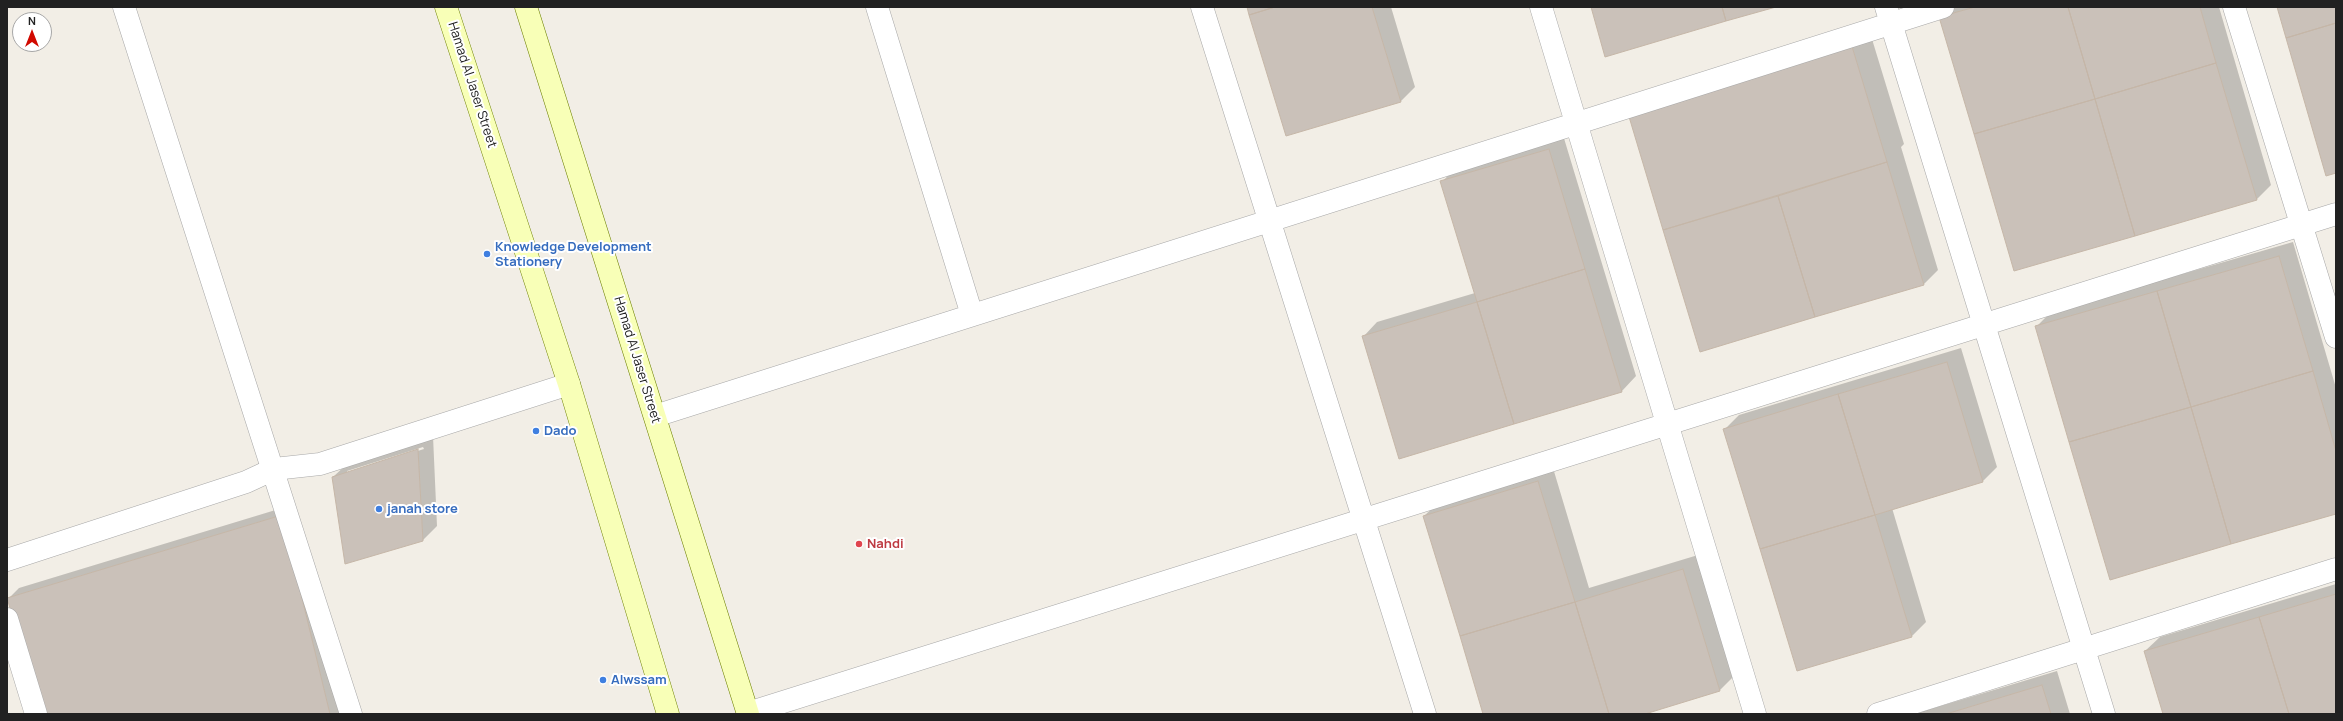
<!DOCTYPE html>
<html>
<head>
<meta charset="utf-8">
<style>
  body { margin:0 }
  #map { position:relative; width:2343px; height:721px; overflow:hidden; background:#f2eee6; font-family:Manrope,sans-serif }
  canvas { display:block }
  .frame { position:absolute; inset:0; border:8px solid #212121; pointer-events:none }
  .north { position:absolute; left:12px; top:12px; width:40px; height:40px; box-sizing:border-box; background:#fff; border:1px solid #a6a6a6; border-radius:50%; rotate:0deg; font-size:11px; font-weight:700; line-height:16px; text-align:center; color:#212121 }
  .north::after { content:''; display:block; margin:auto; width:14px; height:18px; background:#d10900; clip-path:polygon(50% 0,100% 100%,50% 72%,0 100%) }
</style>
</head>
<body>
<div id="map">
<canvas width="2343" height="721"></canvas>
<div class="frame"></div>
<div class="north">N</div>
</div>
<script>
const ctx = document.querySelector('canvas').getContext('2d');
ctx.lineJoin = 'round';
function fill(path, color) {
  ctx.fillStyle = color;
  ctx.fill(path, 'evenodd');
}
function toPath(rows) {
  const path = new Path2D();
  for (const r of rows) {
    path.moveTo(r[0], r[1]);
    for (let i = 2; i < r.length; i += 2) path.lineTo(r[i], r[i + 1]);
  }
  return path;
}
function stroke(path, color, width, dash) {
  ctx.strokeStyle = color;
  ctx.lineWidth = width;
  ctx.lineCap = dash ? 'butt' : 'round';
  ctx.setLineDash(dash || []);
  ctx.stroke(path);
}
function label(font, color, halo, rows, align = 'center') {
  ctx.font = font + ' Manrope,sans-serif';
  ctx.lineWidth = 4;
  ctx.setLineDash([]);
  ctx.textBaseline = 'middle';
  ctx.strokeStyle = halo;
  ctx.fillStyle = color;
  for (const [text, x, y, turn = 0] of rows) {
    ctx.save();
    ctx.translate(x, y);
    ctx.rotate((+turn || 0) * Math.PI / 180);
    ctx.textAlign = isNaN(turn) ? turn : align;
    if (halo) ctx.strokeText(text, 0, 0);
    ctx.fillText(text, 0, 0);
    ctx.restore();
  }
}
fill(toPath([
  [1248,7,1391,7,1415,87,1401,101,1287,135],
  [1951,7,2219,7,2271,185,2257,199,1940,18],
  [1868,26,1904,144,1901,147,1938,270,1924,284,1701,351,1664,230],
  [1563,135,1636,376,1622,391,1400,457,1363,337,1377,322,1475,293,1442,182,1456,167],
  [2293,242,2336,388,2336,513,2036,327,2051,312],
  [1961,348,1997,467,1983,481,1892,508,1926,622,1912,636,1725,429,1739,415],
  [433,436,437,526,423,540,333,477,348,463],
  [423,447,424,449,347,473,347,471],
  [1553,468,1589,588,1698,555,1734,676,1720,690,1641,714,1485,714,1424,516,1439,502],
  [292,505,342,714,43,714,8,599,19,588],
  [2336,584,2336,714,2164,714,2145,651,2160,637],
  [2057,671,2070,714,1914,714]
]), '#0003');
const building = toPath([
  [1247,7,1275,7,1249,15,1247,7],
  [1275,7,1372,7,1401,102,1286,136,1249,15,1275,7],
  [1591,7,1722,7,1726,21,1605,57,1591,7],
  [1722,7,1776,7,1726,21,1722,7],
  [1975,7,2068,7,2095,99,1974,134,1939,17,1975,7],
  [2068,7,2200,7,2216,63,2095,99,2068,7],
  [2277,7,2336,7,2336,23,2286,38,2277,7],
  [2336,23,2336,173,2326,176,2286,38,2336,23],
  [1851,43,1887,162,1663,230,1627,110,1851,43],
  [2216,63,2257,200,2135,236,2095,99,2216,63],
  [2095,99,2135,236,2014,271,1974,134,2095,99],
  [1549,149,1585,269,1477,302,1440,181,1549,149],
  [1887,162,1924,285,1815,317,1778,196,1887,162],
  [1778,196,1815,317,1700,352,1663,230,1778,196],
  [2279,256,2313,371,2191,407,2157,291,2279,256],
  [1585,269,1622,392,1514,424,1477,302,1585,269],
  [2157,291,2191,407,2069,442,2035,326,2157,291],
  [1477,302,1514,424,1399,459,1362,336,1477,302],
  [1947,362,1983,482,1875,515,1838,394,1947,362],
  [2313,371,2336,451,2336,514,2231,544,2191,407,2313,371],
  [1838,394,1875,515,1760,549,1723,429,1838,394],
  [2191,407,2231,544,2110,580,2069,442,2191,407],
  [418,449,423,541,345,564,332,477,418,449],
  [1538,481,1575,602,1460,636,1423,516,1538,481],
  [282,515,330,714,42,714,7,598,282,515],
  [1875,515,1912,637,1797,671,1760,549,1875,515],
  [1683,569,1720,691,1645,714,1609,714,1575,602,1683,569],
  [2336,594,2336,714,2289,714,2259,617,2336,594],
  [1575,602,1609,714,1483,714,1460,636,1575,602],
  [2259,617,2289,714,2163,714,2144,651,2259,617],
  [2042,685,2051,714,1946,714,2042,685]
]);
fill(building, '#cac1b9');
stroke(building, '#c5b6a7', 1);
const street = toPath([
  [124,7,351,714],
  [877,7,972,315],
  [1202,7,1425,714],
  [1541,7,1755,714],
  [1886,7,2104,714],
  [2234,7,2336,337],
  [655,416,1943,7],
  [7,560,246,482,274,469,320,464,569,384],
  [7,619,36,714],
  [748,713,2336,214],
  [1878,714,2336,569]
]);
const secondary = toPath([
  [446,7,569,384,668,714],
  [526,7,748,714]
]);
stroke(street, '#a8a8a8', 23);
stroke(secondary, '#6c7f00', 23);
stroke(street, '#fff', 22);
stroke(secondary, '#f8ffb7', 22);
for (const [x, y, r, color] of [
  [487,254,4,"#3f7fe0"],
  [536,431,4,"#3f7fe0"],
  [379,509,4,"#3f7fe0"],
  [859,544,4,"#e0444e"],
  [603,680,4,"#3f7fe0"]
]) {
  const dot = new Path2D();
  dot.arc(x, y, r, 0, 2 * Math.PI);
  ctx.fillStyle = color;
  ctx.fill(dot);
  stroke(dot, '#fff', 1.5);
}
label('13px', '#212121', '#fff', [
  ["Hamad Al Jaser Street",472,85,72],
  ["Hamad Al Jaser Street",637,360,73]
]);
label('bold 13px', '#366cbe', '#fff', [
  ["Knowledge Development",495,247],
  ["Stationery",495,262],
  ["Dado",544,431],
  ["janah store",387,509],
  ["Alwssam",611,680]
], 'left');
label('bold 13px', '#be3a42', '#fff', [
  ["Nahdi",867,544]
], 'left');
</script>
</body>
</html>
